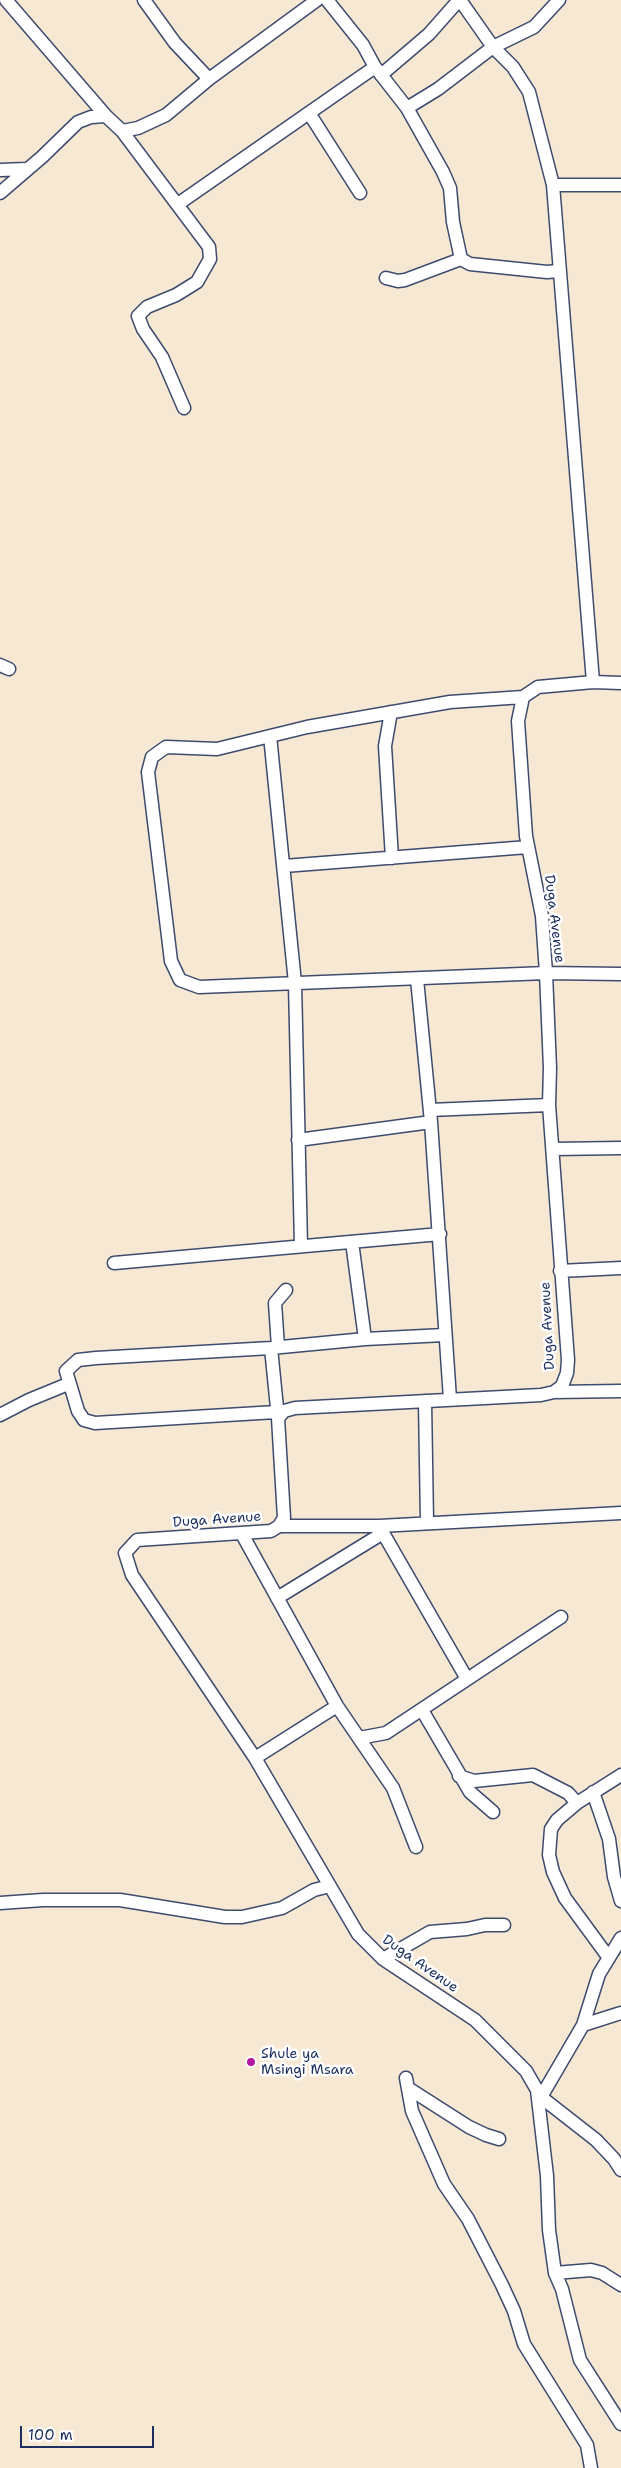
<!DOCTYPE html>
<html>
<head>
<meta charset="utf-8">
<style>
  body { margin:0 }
  #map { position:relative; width:621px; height:2468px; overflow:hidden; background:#f6e8d2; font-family:"Shantell Sans",sans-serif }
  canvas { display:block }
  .scale { position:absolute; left:20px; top:2426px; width:134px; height:22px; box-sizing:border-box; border:2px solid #1b2f5e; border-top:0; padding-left:6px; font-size:15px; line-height:18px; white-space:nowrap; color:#1b2f5e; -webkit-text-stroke:4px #fff; paint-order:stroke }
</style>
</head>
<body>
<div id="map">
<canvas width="621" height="2468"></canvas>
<div class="scale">100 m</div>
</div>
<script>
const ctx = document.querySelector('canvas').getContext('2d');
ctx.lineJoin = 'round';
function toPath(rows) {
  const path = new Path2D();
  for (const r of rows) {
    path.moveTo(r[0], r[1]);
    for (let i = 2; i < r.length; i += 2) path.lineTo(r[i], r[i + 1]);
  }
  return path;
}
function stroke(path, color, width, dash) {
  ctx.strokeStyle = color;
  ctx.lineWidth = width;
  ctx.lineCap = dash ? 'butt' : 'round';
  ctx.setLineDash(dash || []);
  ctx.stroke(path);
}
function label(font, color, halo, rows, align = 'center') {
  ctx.font = font + ' "Shantell Sans",sans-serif';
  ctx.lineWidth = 5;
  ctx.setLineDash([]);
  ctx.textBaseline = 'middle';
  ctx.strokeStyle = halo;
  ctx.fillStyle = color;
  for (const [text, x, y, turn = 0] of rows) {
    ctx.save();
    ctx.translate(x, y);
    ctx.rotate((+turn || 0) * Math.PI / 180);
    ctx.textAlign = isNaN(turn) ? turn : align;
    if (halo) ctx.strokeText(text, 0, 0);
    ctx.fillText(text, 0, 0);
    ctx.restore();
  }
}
const minor = toPath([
  [6,0,106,116],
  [144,0,175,43,209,79],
  [327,0,363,45,375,67,407,108,443,172,450,188,453,222,461,259,470,264,547,272,558,271],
  [460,0,493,47,513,67,529,92,553,185,621,185],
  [381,75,429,34,459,0],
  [407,108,438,89,493,47,534,27,559,0],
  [309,113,360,193],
  [122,131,209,247,210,259,197,282,176,295,147,307,138,316,143,329,162,357,184,408],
  [0,170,26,169],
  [553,185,593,682],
  [0,193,42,157,78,122,91,117,106,116,122,131,138,128,166,115,209,79,317,0],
  [178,204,375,67],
  [386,278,398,281,405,280,461,259],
  [0,665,9,669],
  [621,683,593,682,538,687,523,697,518,721,526,836,542,916,546,973,550,1068,549,1105,568,1360,567,1373,562,1386,554,1392,541,1395,295,1408,284,1411,278,1418,284,1518,279,1526,271,1531,137,1540,125,1553,132,1575,255,1758,358,1934,383,1959,475,2020,526,2071,537,2090,547,2176,549,2230,555,2273,562,2289,580,2360,621,2424],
  [523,697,450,702,307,727,217,749,166,747,152,757,148,772,171,961,180,980,199,987,546,973,621,974],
  [391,712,385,746,392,858],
  [270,736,295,983,301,1246],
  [284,866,528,847],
  [417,979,431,1122,450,1399],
  [430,1110,549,1105],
  [298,1140,431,1122],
  [553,1149,621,1148],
  [352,1242,365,1339],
  [114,1263,440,1234],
  [560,1271,621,1268],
  [278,1347,275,1303,286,1290],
  [271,1348,278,1418],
  [554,1392,621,1391],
  [425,1401,427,1522],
  [276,1412,95,1423,84,1420,78,1411,66,1371,78,1360,96,1358,271,1348,365,1339,444,1335],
  [0,1415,29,1400,68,1384],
  [279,1526,379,1526,621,1513],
  [379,1526,467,1679],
  [242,1534,337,1706,393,1788,416,1847],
  [277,1598,383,1533],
  [422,1710,470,1792,493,1812],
  [359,1738,386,1733,561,1617],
  [255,1758,337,1706],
  [459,1776,474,1781,533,1775,568,1793,577,1803],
  [593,1792,609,1839,614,1877,621,1901],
  [0,1903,43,1900,120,1900,225,1917,242,1917,282,1908,314,1890,330,1886],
  [609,1958,565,1898,553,1872,549,1855,551,1829,557,1820,577,1803,621,1775],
  [383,1959,430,1932,467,1929,485,1925,504,1925],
  [583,2025,621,2013],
  [406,2078,412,2111,444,2184,468,2219,502,2285,514,2311,524,2344,587,2445,591,2468],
  [408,2088,469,2127,486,2135,499,2139],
  [538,2092,541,2097,596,2140,614,2159,621,2170],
  [541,2097,583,2025,599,1974,621,1938],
  [555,2273,591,2270,602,2273,621,2285]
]);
stroke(minor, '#3c4b6f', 15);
stroke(minor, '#fff', 12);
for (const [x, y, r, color] of [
  [251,2062,5,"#b5179e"]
]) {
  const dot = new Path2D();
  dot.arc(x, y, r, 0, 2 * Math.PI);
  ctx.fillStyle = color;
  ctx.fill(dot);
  stroke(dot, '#fff', 2);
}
label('14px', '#1b2f5e', '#fff', [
  ["Duga Avenue",554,919,83],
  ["Duga Avenue",548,1326,-93],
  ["Duga Avenue",217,1520,-4],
  ["Duga Avenue",420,1964,35]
]);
label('14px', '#1b2f5e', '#fff', [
  ["Shule ya",261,2054],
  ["Msingi Msara",261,2070]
], 'left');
</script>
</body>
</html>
